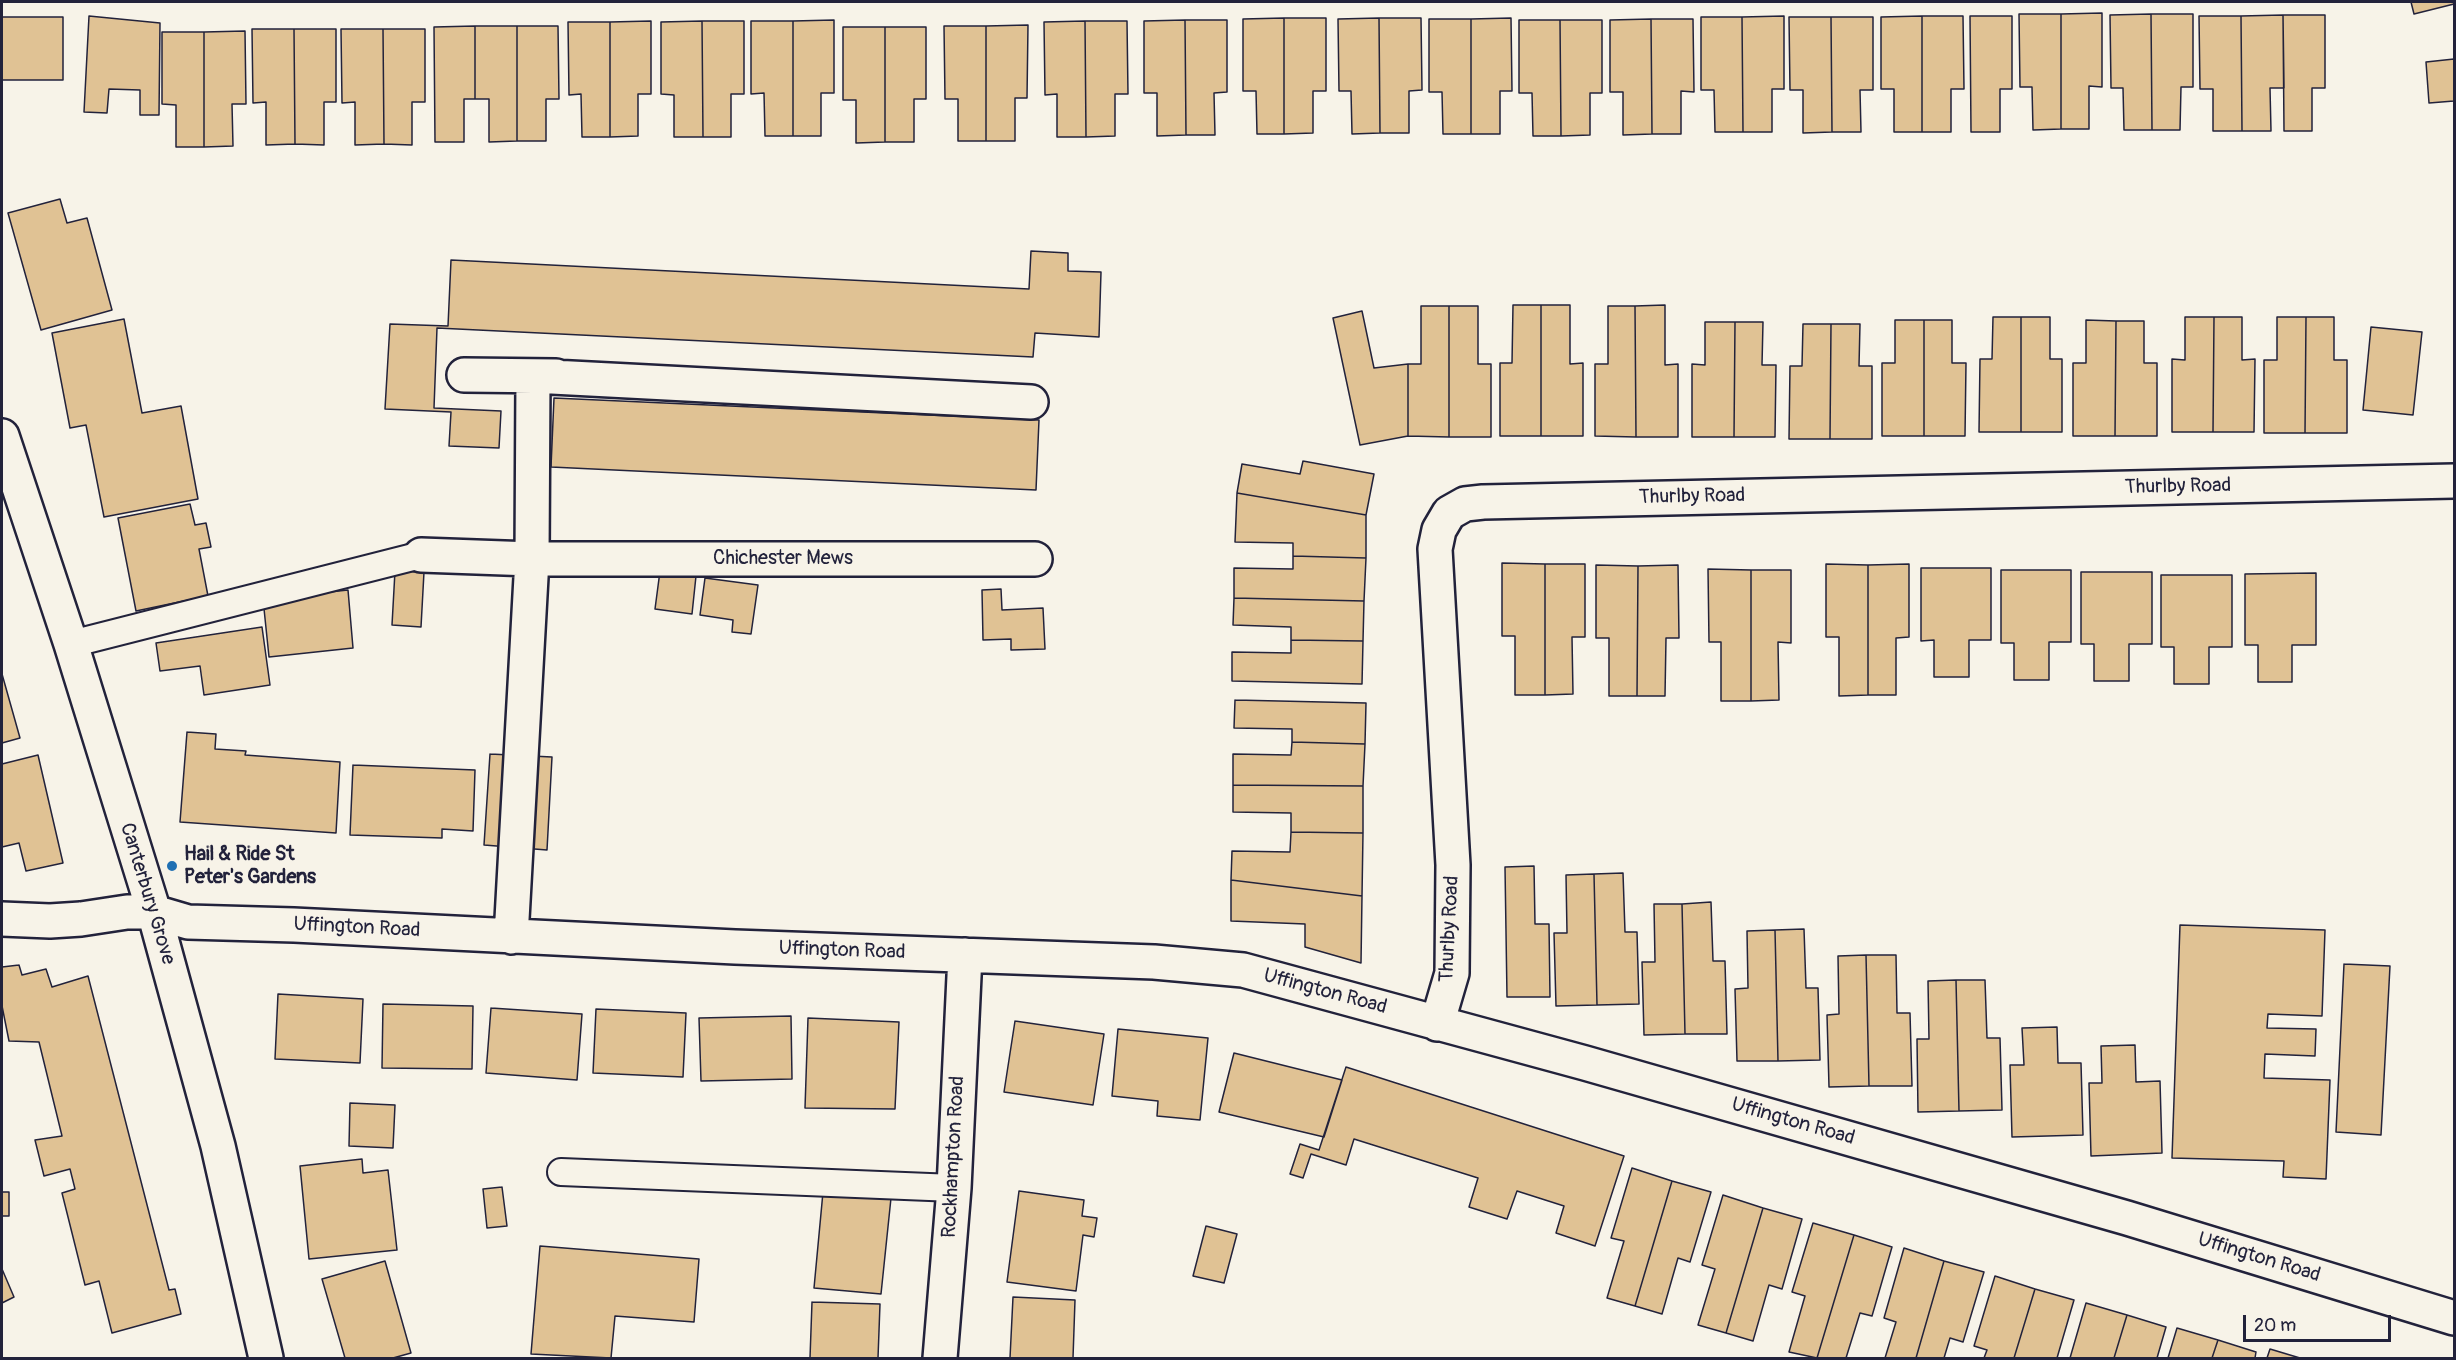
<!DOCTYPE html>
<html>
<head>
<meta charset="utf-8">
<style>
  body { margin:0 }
  #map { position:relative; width:2456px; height:1360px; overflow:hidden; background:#f7f3e8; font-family:Pangolin,sans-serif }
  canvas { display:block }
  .frame { position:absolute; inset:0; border:3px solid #22223b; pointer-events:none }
  .scale { position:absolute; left:2243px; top:1315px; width:148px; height:27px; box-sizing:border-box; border:3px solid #22223b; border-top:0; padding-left:8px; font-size:18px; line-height:21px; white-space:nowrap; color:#22223b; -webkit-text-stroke:4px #f7f3e8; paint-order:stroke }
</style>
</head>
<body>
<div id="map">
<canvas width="2456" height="1360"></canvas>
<div class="frame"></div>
<div class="scale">20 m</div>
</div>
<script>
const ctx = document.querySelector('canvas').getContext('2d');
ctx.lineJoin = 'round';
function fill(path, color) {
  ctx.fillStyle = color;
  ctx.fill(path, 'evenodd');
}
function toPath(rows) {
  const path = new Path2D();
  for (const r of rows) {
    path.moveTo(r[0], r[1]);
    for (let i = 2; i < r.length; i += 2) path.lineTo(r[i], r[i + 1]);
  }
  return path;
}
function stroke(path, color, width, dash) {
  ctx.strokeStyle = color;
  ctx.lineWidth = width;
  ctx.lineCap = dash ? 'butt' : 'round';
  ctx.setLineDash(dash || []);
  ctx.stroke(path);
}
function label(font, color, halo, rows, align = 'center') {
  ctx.font = font + ' Pangolin,sans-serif';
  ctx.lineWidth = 4.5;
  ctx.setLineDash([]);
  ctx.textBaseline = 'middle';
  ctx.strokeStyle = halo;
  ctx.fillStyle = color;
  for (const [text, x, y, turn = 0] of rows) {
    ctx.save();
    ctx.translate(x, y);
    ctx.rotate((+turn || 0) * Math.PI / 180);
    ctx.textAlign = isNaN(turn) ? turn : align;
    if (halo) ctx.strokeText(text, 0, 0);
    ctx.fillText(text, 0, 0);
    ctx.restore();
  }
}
const building = toPath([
  [2411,2,2454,2,2454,4,2414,14,2411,2],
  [2102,13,2102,87,2089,86,2089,129,2061,129,2061,14,2102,13],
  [2019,14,2061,14,2061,129,2033,130,2032,87,2020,87,2019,14],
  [2151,14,2152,130,2124,130,2123,88,2111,88,2110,15,2151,14],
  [2151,14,2193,14,2193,87,2181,87,2180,130,2152,130,2151,14],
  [2283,15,2284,88,2270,88,2271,131,2242,131,2241,16,2283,15],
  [2283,15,2325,15,2325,88,2312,88,2312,131,2284,131,2283,15],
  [89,16,160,23,159,115,140,115,140,90,109,89,107,113,84,112,89,16],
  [1784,16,1784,89,1772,89,1772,132,1743,132,1742,17,1784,16],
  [1922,16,1922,132,1894,132,1894,89,1881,89,1881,17,1922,16],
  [1922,16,1963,16,1964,89,1951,89,1951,132,1922,132,1922,16],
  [1970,16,2012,16,2012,89,2000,89,2000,132,1971,132,1970,16],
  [2199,16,2241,16,2242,131,2213,131,2213,89,2200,89,2199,16],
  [2,17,63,17,63,80,2,80,2,17],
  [1701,17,1742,17,1743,132,1715,132,1714,90,1701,90,1701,17],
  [1789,17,1831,17,1832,132,1803,133,1803,90,1790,90,1789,17],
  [1831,17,1873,17,1873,90,1860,90,1861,132,1832,132,1831,17],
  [1284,18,1284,134,1257,134,1256,91,1243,91,1243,19,1284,18],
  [1284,18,1326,18,1326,91,1313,91,1313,133,1284,134,1284,18],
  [1379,18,1380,133,1352,134,1351,91,1339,91,1338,19,1379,18],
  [1379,18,1421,18,1422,90,1409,91,1409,133,1380,133,1379,18],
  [1511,18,1512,91,1500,91,1500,134,1471,134,1471,19,1511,18],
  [1429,19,1471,19,1471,134,1443,134,1442,92,1429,92,1429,19],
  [1651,19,1652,134,1623,135,1623,92,1610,92,1610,20,1651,19],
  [1651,19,1693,19,1694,92,1681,91,1681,134,1652,134,1651,19],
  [834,20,834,93,821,93,821,136,793,136,793,21,834,20],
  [1185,20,1186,135,1157,136,1157,93,1144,93,1144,21,1185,20],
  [1185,20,1227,20,1227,92,1214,93,1215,135,1186,135,1185,20],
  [1519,20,1560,20,1561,136,1533,136,1532,93,1519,93,1519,20],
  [1560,20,1602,20,1602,93,1590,93,1590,135,1561,136,1560,20],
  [651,21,651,94,638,94,638,136,610,137,610,22,651,21],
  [702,21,703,137,674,137,674,95,661,94,661,22,702,21],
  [702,21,744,21,744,94,731,94,731,137,703,137,702,21],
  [751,21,793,21,793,136,765,136,764,93,751,94,751,21],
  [1085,21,1086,137,1057,137,1057,94,1045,95,1044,22,1085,21],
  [1085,21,1127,21,1128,94,1115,94,1115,136,1086,137,1085,21],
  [568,22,610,22,610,137,582,137,581,94,569,95,568,22],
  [1028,25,1027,98,1015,98,1015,141,986,141,986,26,1028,25],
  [475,26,517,26,517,141,489,142,489,99,475,99,475,26],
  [475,26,475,99,464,99,464,142,435,142,434,27,475,26],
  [517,26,558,26,559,99,546,99,546,141,517,141,517,26],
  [944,26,986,26,986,141,958,141,958,99,945,99,944,26],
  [843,27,885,27,885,142,856,143,856,100,843,100,843,27],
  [885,27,926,27,926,99,914,99,914,142,885,142,885,27],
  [252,29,294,29,295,144,266,145,266,102,253,103,252,29],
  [294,29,336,29,336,102,324,102,324,145,295,144,294,29],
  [341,29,383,29,384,144,355,145,355,102,342,103,341,29],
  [383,29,425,29,425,102,412,102,412,145,384,144,383,29],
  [245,31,246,104,232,104,233,146,204,147,204,32,245,31],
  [162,32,204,32,204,147,176,147,176,105,162,104,162,32],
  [2454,59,2454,101,2429,103,2426,62,2454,59],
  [60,199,67,223,87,218,112,310,41,330,8,213,60,199],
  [1031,251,1068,253,1068,271,1101,272,1099,337,1035,333,1033,357,437,328,434,408,501,411,499,448,449,446,451,412,385,409,390,324,448,326,451,260,1029,289,1031,251],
  [1513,305,1541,305,1541,436,1500,436,1500,363,1512,363,1513,305],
  [1541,305,1570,305,1570,364,1583,363,1583,436,1541,436,1541,305],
  [1665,305,1665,365,1678,364,1678,437,1636,437,1635,306,1665,305],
  [1421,306,1449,306,1449,437,1408,436,1408,364,1421,364,1421,306],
  [1449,306,1478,306,1478,364,1491,364,1491,437,1449,437,1449,306],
  [1608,306,1635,306,1636,437,1595,436,1595,364,1608,364,1608,306],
  [1362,311,1374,368,1408,364,1408,436,1360,445,1333,318,1362,311],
  [1993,317,2021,317,2021,432,1979,432,1980,359,1992,359,1993,317],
  [2021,317,2050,317,2050,359,2062,359,2062,432,2021,432,2021,317],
  [2185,317,2214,317,2213,432,2172,432,2172,359,2185,360,2185,317],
  [2214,317,2242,317,2242,360,2255,359,2254,432,2213,432,2214,317],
  [2277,317,2306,317,2305,433,2264,433,2264,360,2277,360,2277,317],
  [2306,317,2334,317,2334,360,2347,360,2347,433,2305,433,2306,317],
  [124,319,142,413,181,406,198,499,104,517,86,425,70,428,52,333,124,319],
  [1895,320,1924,320,1924,436,1882,436,1882,363,1895,363,1895,320],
  [1924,320,1952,320,1952,363,1966,363,1965,436,1924,436,1924,320],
  [2086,320,2116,321,2115,436,2073,436,2073,363,2086,363,2086,320],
  [2116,321,2144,321,2144,363,2157,363,2157,436,2115,436,2116,321],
  [1705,322,1735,322,1734,437,1692,437,1692,364,1705,365,1705,322],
  [1735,322,1763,322,1762,365,1776,365,1775,437,1734,437,1735,322],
  [1803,324,1831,324,1830,439,1789,439,1790,366,1802,366,1803,324],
  [1831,324,1860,324,1859,366,1872,366,1872,439,1830,439,1831,324],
  [2371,327,2422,332,2413,415,2363,410,2371,327],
  [554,398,1039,420,1036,490,551,467,554,398],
  [1303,461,1374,474,1366,515,1237,493,1242,464,1300,474,1303,461],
  [1237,493,1366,515,1366,558,1293,556,1293,543,1235,542,1237,493],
  [190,504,195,525,206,523,211,547,199,549,208,596,136,611,118,518,190,504],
  [1293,556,1366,558,1364,601,1234,598,1234,568,1293,569,1293,556],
  [1502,563,1545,564,1545,695,1515,695,1515,636,1502,636,1502,563],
  [1545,564,1585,564,1585,637,1572,637,1573,694,1545,695,1545,564],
  [1826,564,1868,565,1868,695,1839,696,1839,637,1826,637,1826,564],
  [1909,564,1909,637,1896,638,1896,695,1868,695,1868,565,1909,564],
  [1596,565,1638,566,1637,696,1609,696,1609,638,1596,638,1596,565],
  [1678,565,1679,638,1666,638,1665,696,1637,696,1638,566,1678,565],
  [1921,568,1991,568,1991,640,1969,640,1969,677,1934,677,1934,640,1921,641,1921,568],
  [1708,569,1751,570,1751,701,1721,701,1721,642,1709,642,1708,569],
  [1751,570,1791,570,1791,643,1778,642,1779,700,1751,701,1751,570],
  [2001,570,2071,570,2071,642,2049,642,2049,680,2014,680,2014,643,2001,643,2001,570],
  [395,571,424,572,421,627,392,625,395,571],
  [660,571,696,576,692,614,655,609,660,571],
  [2081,572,2152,572,2152,644,2129,644,2129,681,2094,681,2094,644,2081,644,2081,572],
  [2316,573,2316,645,2292,645,2292,682,2258,682,2258,645,2245,645,2245,574,2316,573],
  [2161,575,2232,575,2232,647,2209,647,2209,684,2174,684,2174,647,2161,647,2161,575],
  [705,578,758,585,751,634,732,632,733,620,700,615,705,578],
  [1001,589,1002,610,1043,608,1045,649,1011,650,1011,639,983,640,982,590,1001,589],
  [348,590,353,648,269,657,263,599,348,590],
  [1234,598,1364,601,1363,641,1291,640,1291,627,1233,625,1234,598],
  [262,627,270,685,204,695,200,666,160,671,156,643,262,627],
  [1291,640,1363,641,1362,684,1232,681,1232,652,1291,653,1291,640],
  [2,674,20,738,2,743,2,674],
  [1235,700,1366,703,1365,744,1292,742,1292,729,1234,728,1235,700],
  [187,732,216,734,215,749,246,751,245,755,340,762,336,833,180,822,187,732],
  [1292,742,1365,744,1363,786,1233,785,1233,754,1291,755,1292,742],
  [490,754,552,757,547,850,484,845,490,754],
  [38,755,63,863,26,871,19,843,2,847,2,764,38,755],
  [353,765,475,770,473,831,442,829,442,838,350,835,353,765],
  [1233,785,1363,786,1363,833,1291,832,1291,813,1233,812,1233,785],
  [1291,832,1363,833,1362,896,1231,880,1232,851,1290,852,1291,832],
  [1534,866,1535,924,1549,924,1550,997,1507,997,1505,867,1534,866],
  [1623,873,1625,932,1637,932,1639,1004,1597,1005,1594,874,1623,873],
  [1594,874,1597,1005,1556,1006,1554,933,1567,933,1566,875,1594,874],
  [1231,880,1362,896,1361,963,1305,947,1305,924,1231,921,1231,880],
  [1711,902,1713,961,1725,961,1727,1034,1685,1034,1682,904,1711,902],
  [1654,904,1682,904,1685,1034,1644,1035,1642,962,1655,962,1654,904],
  [2180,925,2325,930,2322,1016,2268,1014,2267,1028,2316,1029,2315,1056,2265,1054,2264,1078,2330,1080,2326,1179,2283,1177,2284,1161,2172,1158,2180,925],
  [1804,929,1806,988,1818,988,1820,1060,1778,1061,1775,930,1804,929],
  [1775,930,1778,1061,1737,1061,1735,989,1748,988,1747,931,1775,930],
  [1866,955,1896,955,1897,1013,1910,1013,1912,1086,1869,1086,1866,955],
  [1866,955,1869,1086,1829,1087,1827,1015,1839,1014,1838,956,1866,955],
  [2344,964,2390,966,2381,1135,2336,1132,2344,964],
  [19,965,22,975,46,969,52,987,88,976,169,1290,175,1289,181,1314,112,1333,99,1281,85,1285,62,1193,75,1189,70,1169,44,1176,35,1140,62,1136,39,1042,9,1041,2,1006,2,967,19,965],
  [1956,980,1985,980,1987,1038,2000,1038,2002,1110,1959,1111,1956,980],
  [1956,980,1959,1111,1918,1112,1917,1039,1929,1039,1928,981,1956,980],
  [278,994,363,999,360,1063,275,1059,278,994],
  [383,1004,473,1006,472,1069,382,1068,383,1004],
  [491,1008,582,1014,577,1080,486,1073,491,1008],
  [596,1009,686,1013,683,1077,593,1073,596,1009],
  [791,1016,792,1079,701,1081,699,1018,791,1016],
  [808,1018,899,1022,895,1109,805,1108,808,1018],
  [1015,1021,1104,1034,1093,1105,1004,1092,1015,1021],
  [2057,1027,2058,1063,2081,1063,2083,1135,2012,1137,2010,1065,2024,1065,2022,1028,2057,1027],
  [1118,1029,1208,1038,1200,1120,1157,1116,1158,1101,1112,1096,1118,1029],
  [2135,1045,2136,1082,2160,1081,2162,1153,2091,1156,2089,1083,2102,1083,2101,1046,2135,1045],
  [1234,1053,1342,1080,1324,1137,1219,1112,1234,1053],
  [1346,1067,1624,1156,1595,1246,1556,1233,1564,1206,1517,1191,1507,1219,1469,1207,1478,1178,1354,1139,1346,1165,1311,1154,1303,1178,1290,1174,1300,1144,1319,1150,1346,1067],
  [350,1103,395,1105,393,1148,349,1146,350,1103],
  [362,1159,363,1173,388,1170,397,1250,309,1259,300,1166,362,1159],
  [1632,1168,1672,1181,1635,1306,1607,1298,1624,1241,1611,1238,1632,1168],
  [1672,1181,1711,1192,1690,1262,1678,1258,1662,1314,1635,1306,1672,1181],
  [502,1187,507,1226,487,1228,483,1189,502,1187],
  [1019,1191,1084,1200,1082,1216,1097,1218,1094,1237,1083,1235,1076,1291,1007,1282,1019,1191],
  [2,1192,9,1192,9,1216,2,1216,2,1192],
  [823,1192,891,1198,881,1294,814,1288,823,1192],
  [1723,1195,1763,1208,1726,1333,1698,1325,1715,1269,1702,1265,1723,1195],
  [1763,1208,1802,1219,1782,1289,1769,1285,1753,1341,1726,1333,1763,1208],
  [1813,1223,1854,1235,1817,1358,1789,1352,1805,1296,1792,1292,1813,1223],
  [1206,1226,1237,1234,1224,1283,1193,1276,1206,1226],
  [1854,1235,1892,1247,1872,1316,1860,1313,1846,1358,1817,1358,1854,1235],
  [540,1246,699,1259,694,1322,615,1316,611,1358,531,1354,540,1246],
  [1904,1248,1944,1261,1916,1358,1885,1358,1896,1322,1884,1318,1904,1248],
  [385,1261,411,1353,393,1358,345,1358,322,1279,385,1261],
  [1944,1261,1984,1272,1963,1342,1950,1338,1944,1358,1916,1358,1944,1261],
  [2,1269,14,1297,2,1303,2,1269],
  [1995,1276,2035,1289,2014,1358,1984,1358,1987,1350,1974,1346,1995,1276],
  [2035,1289,2074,1300,2057,1358,2014,1358,2035,1289],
  [1013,1297,1075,1300,1073,1358,1010,1358,1013,1297],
  [812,1302,880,1304,878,1358,810,1358,812,1302],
  [2086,1303,2127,1315,2114,1358,2070,1358,2086,1303],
  [2127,1315,2166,1327,2157,1358,2114,1358,2127,1315],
  [2177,1328,2218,1340,2212,1358,2168,1358,2177,1328],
  [2218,1340,2256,1352,2255,1358,2212,1358,2218,1340],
  [2270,1349,2300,1358,2267,1358,2270,1349]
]);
fill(building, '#e0c294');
stroke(building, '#22223b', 1.5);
const service = toPath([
  [71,644,421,555],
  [561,1172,954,1188]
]);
const minor = toPath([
  [464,375,556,376],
  [2,436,71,644,154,912,218,1146,266,1358],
  [421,555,532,559,1035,559],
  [2,919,50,921,81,919,127,912,154,912,188,922,294,925,735,947,1154,962,1243,970,1585,1063,2127,1218,2454,1318],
  [511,937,532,559,533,376,1031,402],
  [1437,1024,1452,973,1453,865,1435,549,1439,530,1449,513,1465,504,1483,502,2454,481],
  [940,1358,954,1188,965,955]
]);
stroke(service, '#22223b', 30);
stroke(minor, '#22223b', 38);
stroke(service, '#f7f3e8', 26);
stroke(minor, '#f7f3e8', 33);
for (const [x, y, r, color] of [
  [172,866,6,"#1f6fb2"]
]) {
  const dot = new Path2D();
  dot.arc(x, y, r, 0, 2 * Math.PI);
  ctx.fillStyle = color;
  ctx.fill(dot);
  stroke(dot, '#f7f3e8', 2);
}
label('20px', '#22223b', '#f7f3e8', [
  ["Thurlby Road",2178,487,-1],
  ["Thurlby Road",1692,497,-1],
  ["Chichester Mews",783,559],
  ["Canterbury Grove",147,894,73],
  ["Uffington Road",357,928,3],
  ["Thurlby Road",1450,929,-87],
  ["Uffington Road",842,951,2],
  ["Uffington Road",1325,992,15],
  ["Uffington Road",1793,1122,16],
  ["Rockhampton Road",954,1157,-87],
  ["Uffington Road",2259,1258,17]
]);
label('bold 20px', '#22223b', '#f7f3e8', [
  ["Hail & Ride St",184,855],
  ["Peter's Gardens",184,878]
], 'left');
</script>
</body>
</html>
